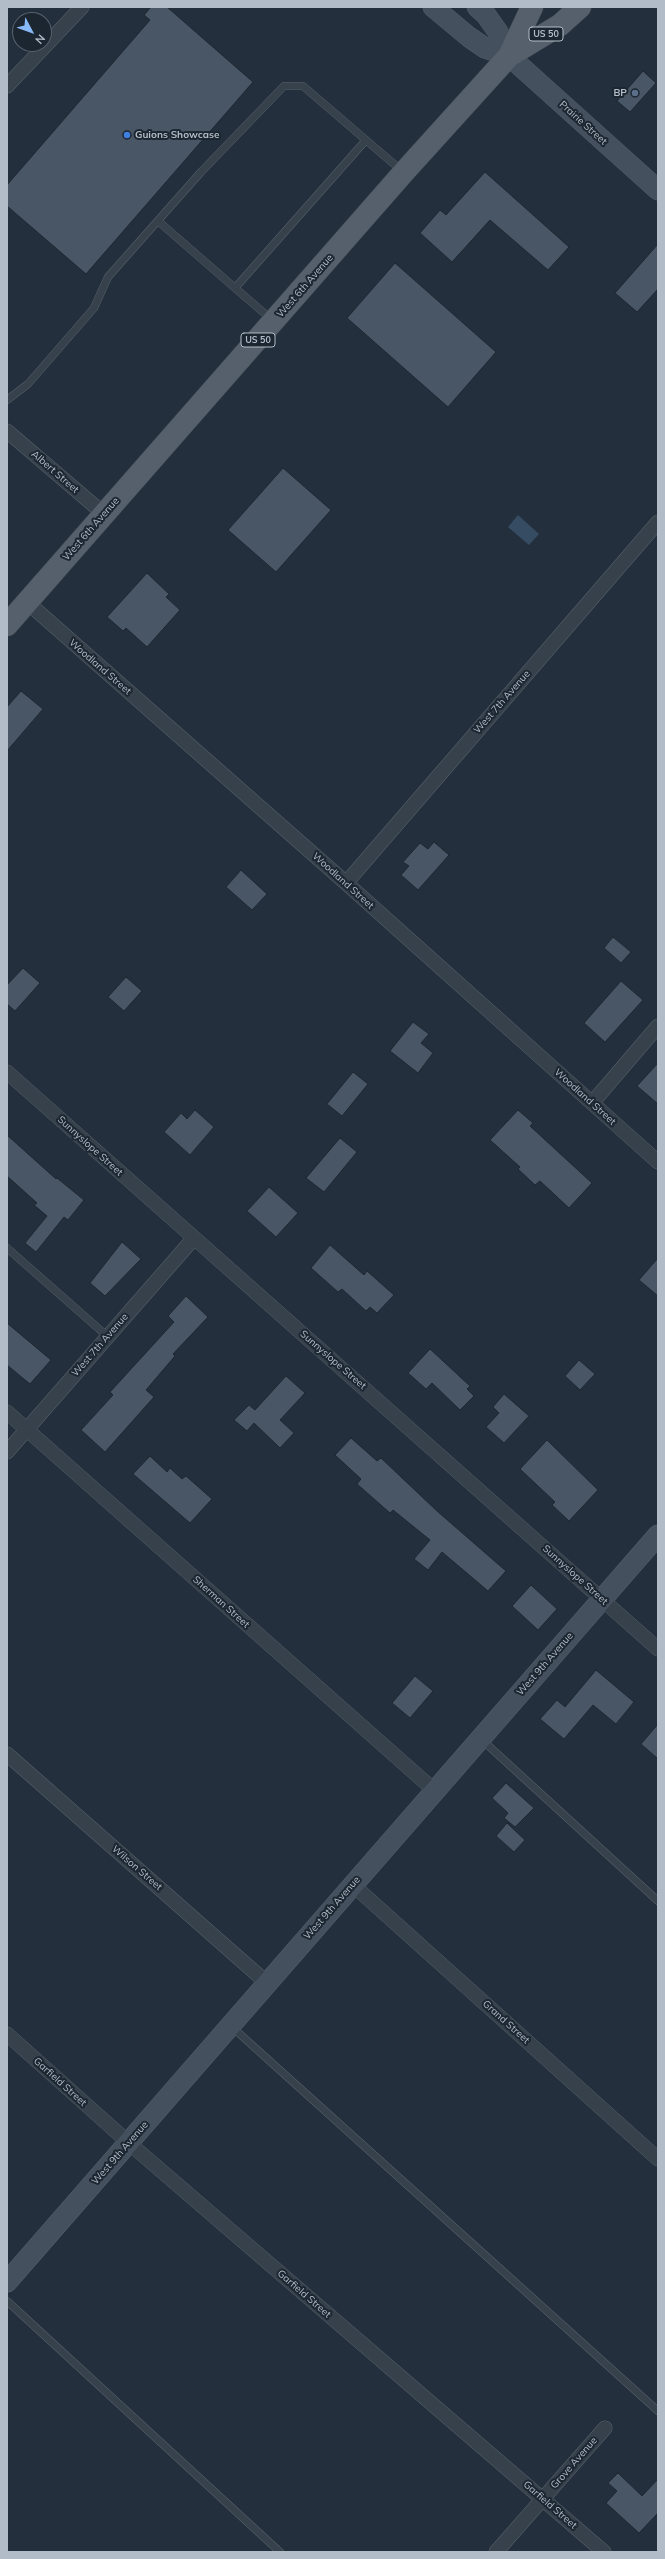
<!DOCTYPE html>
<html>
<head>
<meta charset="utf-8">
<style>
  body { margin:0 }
  #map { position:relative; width:665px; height:2559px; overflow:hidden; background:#232f3c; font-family:Mulish,sans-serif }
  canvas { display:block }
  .frame { position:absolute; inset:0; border:8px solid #b2bcc8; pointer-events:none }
  .north { position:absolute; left:12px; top:12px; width:40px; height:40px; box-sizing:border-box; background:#1c2631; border:1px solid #58626d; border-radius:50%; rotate:131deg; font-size:11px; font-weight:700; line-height:16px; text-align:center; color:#b2bcc8 }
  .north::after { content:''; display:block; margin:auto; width:14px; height:18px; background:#87b9f8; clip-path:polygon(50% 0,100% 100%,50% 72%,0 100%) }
</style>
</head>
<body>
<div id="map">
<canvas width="665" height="2559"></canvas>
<div class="frame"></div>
<div class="north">N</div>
</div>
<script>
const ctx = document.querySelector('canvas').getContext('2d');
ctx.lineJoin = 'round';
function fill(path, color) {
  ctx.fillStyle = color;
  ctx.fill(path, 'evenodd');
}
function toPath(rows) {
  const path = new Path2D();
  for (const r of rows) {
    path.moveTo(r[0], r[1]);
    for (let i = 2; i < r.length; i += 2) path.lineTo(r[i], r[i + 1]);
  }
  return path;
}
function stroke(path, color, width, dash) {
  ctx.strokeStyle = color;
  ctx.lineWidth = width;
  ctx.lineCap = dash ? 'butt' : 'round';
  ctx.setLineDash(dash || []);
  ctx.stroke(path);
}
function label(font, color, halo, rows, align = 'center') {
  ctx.font = font + ' Mulish,sans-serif';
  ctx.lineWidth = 4;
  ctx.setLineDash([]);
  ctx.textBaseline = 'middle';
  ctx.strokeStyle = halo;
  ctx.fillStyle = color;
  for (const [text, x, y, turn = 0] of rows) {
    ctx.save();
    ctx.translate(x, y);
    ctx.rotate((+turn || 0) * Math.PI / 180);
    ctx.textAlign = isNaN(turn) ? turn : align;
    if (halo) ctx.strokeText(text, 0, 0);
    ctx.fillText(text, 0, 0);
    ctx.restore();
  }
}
fill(toPath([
  [518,515,539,534,529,545,508,527]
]), '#364c63');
const building = toPath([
  [151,7,167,7,253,82,86,274,7,206,7,185,150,20,144,15,151,7],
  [643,71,656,83,630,112,617,101,643,71],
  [485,172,569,247,548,270,490,220,452,262,420,233,440,210,446,215,485,172],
  [658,244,658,289,637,312,615,293,658,244],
  [395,263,496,352,448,407,347,318,395,263],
  [283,468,331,510,276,572,228,530,283,468],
  [147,573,169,594,166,597,180,610,147,647,126,628,123,631,107,617,147,573],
  [21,691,43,709,7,751,7,707,21,691],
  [434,842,449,855,418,890,401,875,409,866,403,862,420,843,428,849,434,842],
  [241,870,267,894,252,910,226,887,241,870],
  [613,937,631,952,621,963,604,948,613,937],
  [23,968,40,983,15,1011,7,1004,7,985,23,968],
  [126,977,142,991,124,1011,108,997,126,977],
  [621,981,643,1000,605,1042,584,1023,621,981],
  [413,1022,429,1034,421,1043,433,1053,418,1073,390,1051,413,1022],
  [658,1063,658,1104,637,1086,658,1063],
  [353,1072,368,1084,342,1116,327,1104,353,1072],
  [195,1110,214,1127,190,1155,164,1132,181,1113,187,1119,195,1110],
  [518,1110,533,1123,530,1126,592,1183,569,1208,540,1181,535,1185,518,1169,520,1167,490,1140,518,1110],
  [7,1135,56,1179,57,1178,84,1200,68,1220,64,1217,36,1252,25,1243,47,1216,34,1205,37,1203,7,1176,7,1135],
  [340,1138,357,1152,324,1192,306,1178,340,1138],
  [269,1187,298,1213,276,1237,247,1211,269,1187],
  [122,1242,141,1259,105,1296,90,1283,122,1242],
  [330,1245,364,1275,367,1271,394,1295,377,1313,370,1307,366,1311,342,1289,338,1292,311,1268,330,1245],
  [658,1258,658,1296,639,1280,658,1258],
  [186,1296,208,1317,173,1354,175,1356,146,1390,154,1397,105,1452,81,1430,113,1395,110,1392,174,1322,168,1316,186,1296],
  [7,1323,51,1360,30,1384,7,1365,7,1323],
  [430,1349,470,1386,467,1389,474,1396,460,1410,432,1383,426,1389,408,1373,430,1349],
  [579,1360,595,1374,580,1390,565,1376,579,1360],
  [286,1376,305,1393,280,1420,294,1433,280,1448,254,1423,247,1431,234,1420,249,1405,255,1410,286,1376],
  [504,1394,529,1416,504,1443,486,1427,499,1413,493,1407,504,1394],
  [351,1438,377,1461,381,1458,437,1511,506,1571,488,1591,442,1552,428,1570,414,1559,430,1540,393,1510,390,1513,357,1484,361,1479,335,1455,351,1438],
  [547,1440,598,1490,569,1521,552,1505,555,1502,520,1469,547,1440],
  [150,1456,167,1472,170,1468,182,1479,186,1476,212,1499,190,1523,133,1474,150,1456],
  [531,1585,557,1609,538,1630,512,1606,531,1585],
  [596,1670,634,1702,616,1724,593,1705,564,1739,540,1719,557,1700,565,1707,596,1670],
  [415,1676,433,1691,410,1718,392,1703,415,1676],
  [658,1724,658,1759,641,1744,658,1724],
  [506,1783,534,1808,515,1827,504,1818,508,1813,492,1798,506,1783],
  [507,1823,525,1840,514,1852,496,1836,507,1823],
  [618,2473,642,2496,658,2479,658,2513,639,2533,606,2503,617,2491,608,2483,618,2473]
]);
fill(building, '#495665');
stroke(building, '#1e2833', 1);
const lane = toPath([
  [158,221,235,288],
  [271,319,235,288,366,140],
  [7,400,28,384,94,308,108,277,201,172,284,86,303,86,402,171],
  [7,1248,107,1336],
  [481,1739,658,1901],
  [232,2027,658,2411],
  [7,2301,280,2552]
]);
const street = toPath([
  [7,86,82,7],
  [7,431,104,514],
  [27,602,346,883,658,1162],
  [346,883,658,522],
  [7,1072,658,1649],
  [592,1103,658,1026],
  [7,1412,435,1791],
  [7,1452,194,1238],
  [7,1754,267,1983],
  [353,1885,658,2159],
  [7,2034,129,2143,604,2552],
  [496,2552,605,2428]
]);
const secondary = toPath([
  [433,7,469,37,485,48,509,56],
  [477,7,486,15,498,32,509,56,658,190],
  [7,2282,658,1535]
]);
const primary = toPath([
  [509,56,560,25,580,7],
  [7,625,404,172,509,56,532,7]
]);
stroke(lane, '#555f6a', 8);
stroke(street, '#555f6a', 15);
stroke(secondary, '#555f6a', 21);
stroke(primary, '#404a55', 23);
stroke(lane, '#37414c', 7);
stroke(street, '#37414c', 14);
stroke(secondary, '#45505f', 20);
stroke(primary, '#55606c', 22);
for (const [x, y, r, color] of [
  [635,93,4,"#5c6f8a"],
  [127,135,4,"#3f7fe0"]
]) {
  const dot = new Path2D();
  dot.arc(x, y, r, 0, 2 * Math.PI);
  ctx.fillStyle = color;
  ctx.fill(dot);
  stroke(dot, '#1c2631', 1.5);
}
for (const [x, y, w] of [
  [546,34,34],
  [258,340,34]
]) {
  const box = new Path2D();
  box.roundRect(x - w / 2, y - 7, w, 14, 3);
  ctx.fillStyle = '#1c2631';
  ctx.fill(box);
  stroke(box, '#b2bcc8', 1);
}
label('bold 9px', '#b2bcc8', null, [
  ["US 50",546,34],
  ["US 50",258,340]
]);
label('bold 10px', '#b2bcc8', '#1c2631', [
  ["BP",627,93],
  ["Guions Showcase",135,135,"left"]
], 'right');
label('10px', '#b2bcc8', '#1c2631', [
  ["Prairie Street",583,123,42],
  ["West 6th Avenue",305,286,-49],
  ["Albert Street",55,472,41],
  ["West 6th Avenue",91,529,-49],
  ["Woodland Street",100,667,41],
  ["West 7th Avenue",502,702,-49],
  ["Woodland Street",343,881,42],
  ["Woodland Street",585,1097,42],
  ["Sunnyslope Street",90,1146,42],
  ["West 7th Avenue",100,1345,-49],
  ["Sunnyslope Street",333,1360,41],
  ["Sunnyslope Street",575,1575,42],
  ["Sherman Street",221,1602,42],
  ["West 9th Avenue",545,1664,-49],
  ["Wilson Street",137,1868,41],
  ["West 9th Avenue",332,1908,-49],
  ["Grand Street",506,2022,42],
  ["Garfield Street",60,2082,42],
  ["West 9th Avenue",120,2153,-49],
  ["Garfield Street",304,2294,41],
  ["Grove Avenue",574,2463,-49],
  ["Garfield Street",550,2505,41]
]);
</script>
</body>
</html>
